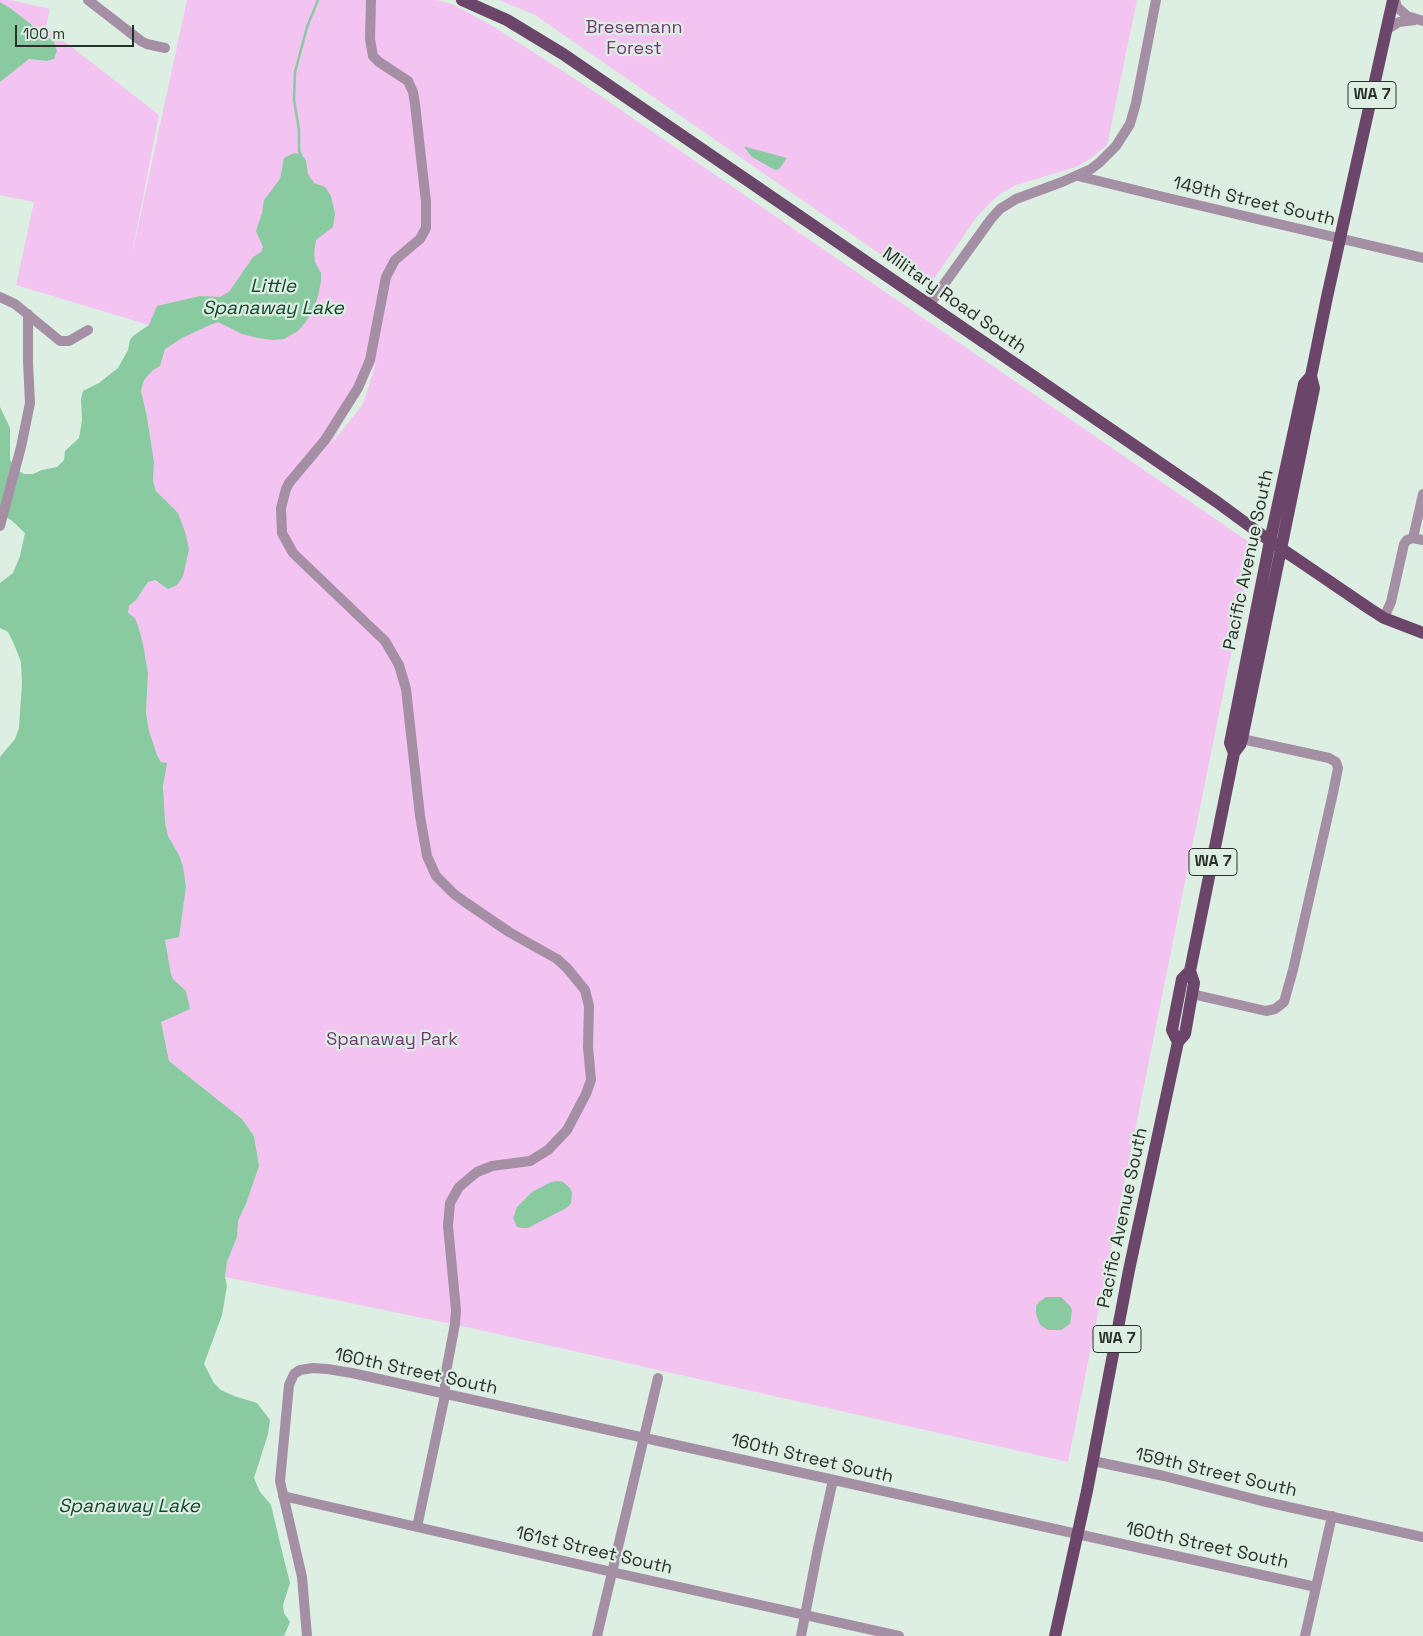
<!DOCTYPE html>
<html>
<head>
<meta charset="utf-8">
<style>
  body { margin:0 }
  #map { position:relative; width:1423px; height:1636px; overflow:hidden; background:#ddefe3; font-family:"Space Grotesk",sans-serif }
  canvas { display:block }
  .scale { position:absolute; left:15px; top:25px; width:119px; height:22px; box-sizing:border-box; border:2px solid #29302b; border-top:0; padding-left:6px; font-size:15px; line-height:18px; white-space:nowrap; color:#29302b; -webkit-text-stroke:4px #ddefe3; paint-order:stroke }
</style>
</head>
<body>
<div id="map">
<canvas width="1423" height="1636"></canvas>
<div class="scale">100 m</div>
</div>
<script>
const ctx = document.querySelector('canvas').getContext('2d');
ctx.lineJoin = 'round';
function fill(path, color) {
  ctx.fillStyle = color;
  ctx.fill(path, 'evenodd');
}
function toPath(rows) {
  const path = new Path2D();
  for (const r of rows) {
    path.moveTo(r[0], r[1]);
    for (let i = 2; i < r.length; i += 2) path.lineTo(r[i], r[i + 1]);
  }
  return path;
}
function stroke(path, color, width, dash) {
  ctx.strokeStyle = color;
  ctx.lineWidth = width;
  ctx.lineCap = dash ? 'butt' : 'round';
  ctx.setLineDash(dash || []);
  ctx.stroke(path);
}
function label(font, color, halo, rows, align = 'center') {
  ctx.font = font + ' "Space Grotesk",sans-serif';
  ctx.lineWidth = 4.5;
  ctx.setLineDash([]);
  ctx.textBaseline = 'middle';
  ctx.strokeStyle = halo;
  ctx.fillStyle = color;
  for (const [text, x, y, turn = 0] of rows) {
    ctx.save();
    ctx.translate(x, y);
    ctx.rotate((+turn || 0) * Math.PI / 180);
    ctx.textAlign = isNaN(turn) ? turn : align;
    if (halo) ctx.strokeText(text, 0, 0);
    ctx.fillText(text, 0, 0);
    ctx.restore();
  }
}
fill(toPath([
  [0,0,10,0,50,9,46,27,159,115,131,259,187,0,437,0,452,4,491,25,589,88,1253,545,1068,1462,471,1328,225,1277,227,1262,237,1237,238,1221,246,1204,259,1166,254,1136,242,1119,169,1061,161,1022,186,991,173,979,171,974,165,940,179,936,186,887,183,866,179,855,168,836,165,823,163,801,164,777,161,762,157,755,149,731,146,712,148,673,143,644,139,629,128,614,129,606,136,600,148,582,154,580,159,583,178,513,156,491,153,481,154,462,147,417,141,391,144,380,153,369,160,366,165,349,149,325,16,285,34,202,0,195,0,82,29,59,47,61,54,59,57,51,54,42,10,8,0,2],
  [377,360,363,404,333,442,332,442],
  [499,0,1137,0,1107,145,1090,159,1076,167,1016,185,1000,194,991,202,976,218,933,280,919,281,535,15]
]), '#f3c3f2');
fill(toPath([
  [0,2,10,8,54,42,57,51,54,59,47,61,29,59,0,82],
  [744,147,746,147,787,158,779,169,775,170,752,157],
  [294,153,301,154,306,160,308,174,314,183,325,187,331,196,335,214,333,227,316,240,314,254,315,262,321,273,321,281,318,296,313,310,305,323,298,331,284,339,273,340,258,338,242,334,218,322,210,325,182,338,165,349,160,366,153,370,144,380,141,391,147,417,154,462,153,481,156,491,178,513,185,532,189,549,183,576,177,585,168,589,155,580,148,582,136,600,129,606,128,613,135,618,139,629,143,644,148,673,146,712,149,731,157,755,161,762,167,763,163,786,165,823,168,836,179,855,183,866,186,887,179,937,165,940,171,974,173,979,186,991,190,1009,161,1022,169,1061,242,1119,254,1136,259,1166,246,1204,238,1221,237,1237,227,1262,225,1277,227,1286,222,1315,204,1364,214,1383,221,1390,234,1396,257,1403,270,1420,268,1434,254,1478,260,1492,271,1505,280,1543,290,1583,283,1605,284,1613,290,1622,284,1636,0,1636,0,757,15,739,19,728,22,683,21,662,14,644,8,632,0,628,0,583,13,573,20,556,25,533,11,520,0,513,0,407,10,428,10,460,17,470,24,474,33,474,42,470,57,467,64,460,65,451,79,438,82,420,81,399,83,391,99,383,118,368,128,350,130,340,133,336,149,325,157,306,200,296,220,297,229,292,253,257,261,252,263,247,256,231,262,213,264,200,280,179,284,158],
  [557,1181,563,1182,570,1188,572,1193,571,1203,568,1207,528,1228,523,1228,517,1227,513,1218,517,1207,532,1192,551,1182],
  [1046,1297,1061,1297,1071,1307,1072,1311,1070,1324,1061,1330,1048,1330,1040,1325,1036,1314,1036,1306,1039,1302]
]), '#89caa1');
stroke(toPath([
  [301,154,299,151,299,130,294,100,295,72,307,27,318,0]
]), '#89caa1', 2.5);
stroke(toPath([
  [88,0,141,41,147,44,165,48],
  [371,0,370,39,373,56,379,62,408,81,413,92,415,104,426,202,426,228,420,239,395,260,386,277,370,360,358,388,325,440,289,483,286,489,281,508,282,533,293,553,385,641,399,665,406,689,420,816,427,856,436,876,454,894,465,902,509,932,557,959,567,968,585,990,589,1006,588,1047,591,1080,586,1094,567,1130,548,1150,530,1161,492,1166,477,1172,459,1187,450,1203,448,1226,456,1310,455,1324,445,1377,445,1395,417,1527],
  [1395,0,1397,7,1407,16,1423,21],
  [1386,30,1399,22,1415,20],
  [1078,176,1172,199,1423,258],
  [0,297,15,304,60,341,69,341,88,330],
  [929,305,991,219,1000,209,1016,199,1062,182,1091,169,1099,163,1116,146,1130,124,1136,103,1156,0],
  [0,526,21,447,30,403,28,362,28,314],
  [1413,538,1423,494],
  [1413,538,1423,540],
  [1384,618,1391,602,1404,544,1407,540,1413,538],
  [1192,994,1266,1011,1275,1009,1284,1002,1293,970,1333,793,1338,768,1336,762,1329,758,1242,739],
  [1093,1461,1164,1476,1262,1501,1423,1537],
  [283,1496,612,1572,899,1636],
  [307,1636,302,1577,280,1481,289,1385,294,1374,300,1370,313,1368,327,1369,352,1373,1316,1587],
  [597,1636,658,1378],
  [801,1636,818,1548,833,1480],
  [1305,1636,1332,1516]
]), '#a58fa4', 10);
stroke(toPath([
  [462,0,507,20,563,54,1217,502,1270,541,1370,609,1384,618,1423,633],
  [1234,753,1230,743,1270,541,1304,384,1311,376],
  [1178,1042,1172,1030,1182,979,1190,971],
  [1055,1636,1087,1491,1129,1270,1178,1042,1185,1034,1194,983,1190,971,1234,753,1240,745,1242,739,1314,388,1311,376,1327,297,1393,0]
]), '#6b456a', 12);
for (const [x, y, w] of [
  [1372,95,48],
  [1213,862,48],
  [1117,1339,48]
]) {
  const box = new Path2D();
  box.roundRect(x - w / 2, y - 13.5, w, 27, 4);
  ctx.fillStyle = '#ddefe3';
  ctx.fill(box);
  stroke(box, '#29302b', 1);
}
label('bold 16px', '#29302b', null, [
  ["WA 7",1372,95],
  ["WA 7",1213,862],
  ["WA 7",1117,1339]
]);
label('18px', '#733774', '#ddefe3', [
  ["Bresemann",634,28],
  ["Forest",634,49],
  ["Spanaway Park",392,1040]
]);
label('18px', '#29302b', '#ddefe3', [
  ["149th Street South",1254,202,13],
  ["Military Road South",954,301,35],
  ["Pacific Avenue South",1249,560,-78],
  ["Pacific Avenue South",1123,1218,-78],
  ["160th Street South",416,1372,12],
  ["160th Street South",812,1459,13],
  ["159th Street South",1216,1473,13],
  ["160th Street South",1207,1546,12],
  ["161st Street South",594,1551,13]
]);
label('italic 19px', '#14462b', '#ddefe3', [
  ["Little",273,287],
  ["Spanaway Lake",273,309],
  ["Spanaway Lake",129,1507]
]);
</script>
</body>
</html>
